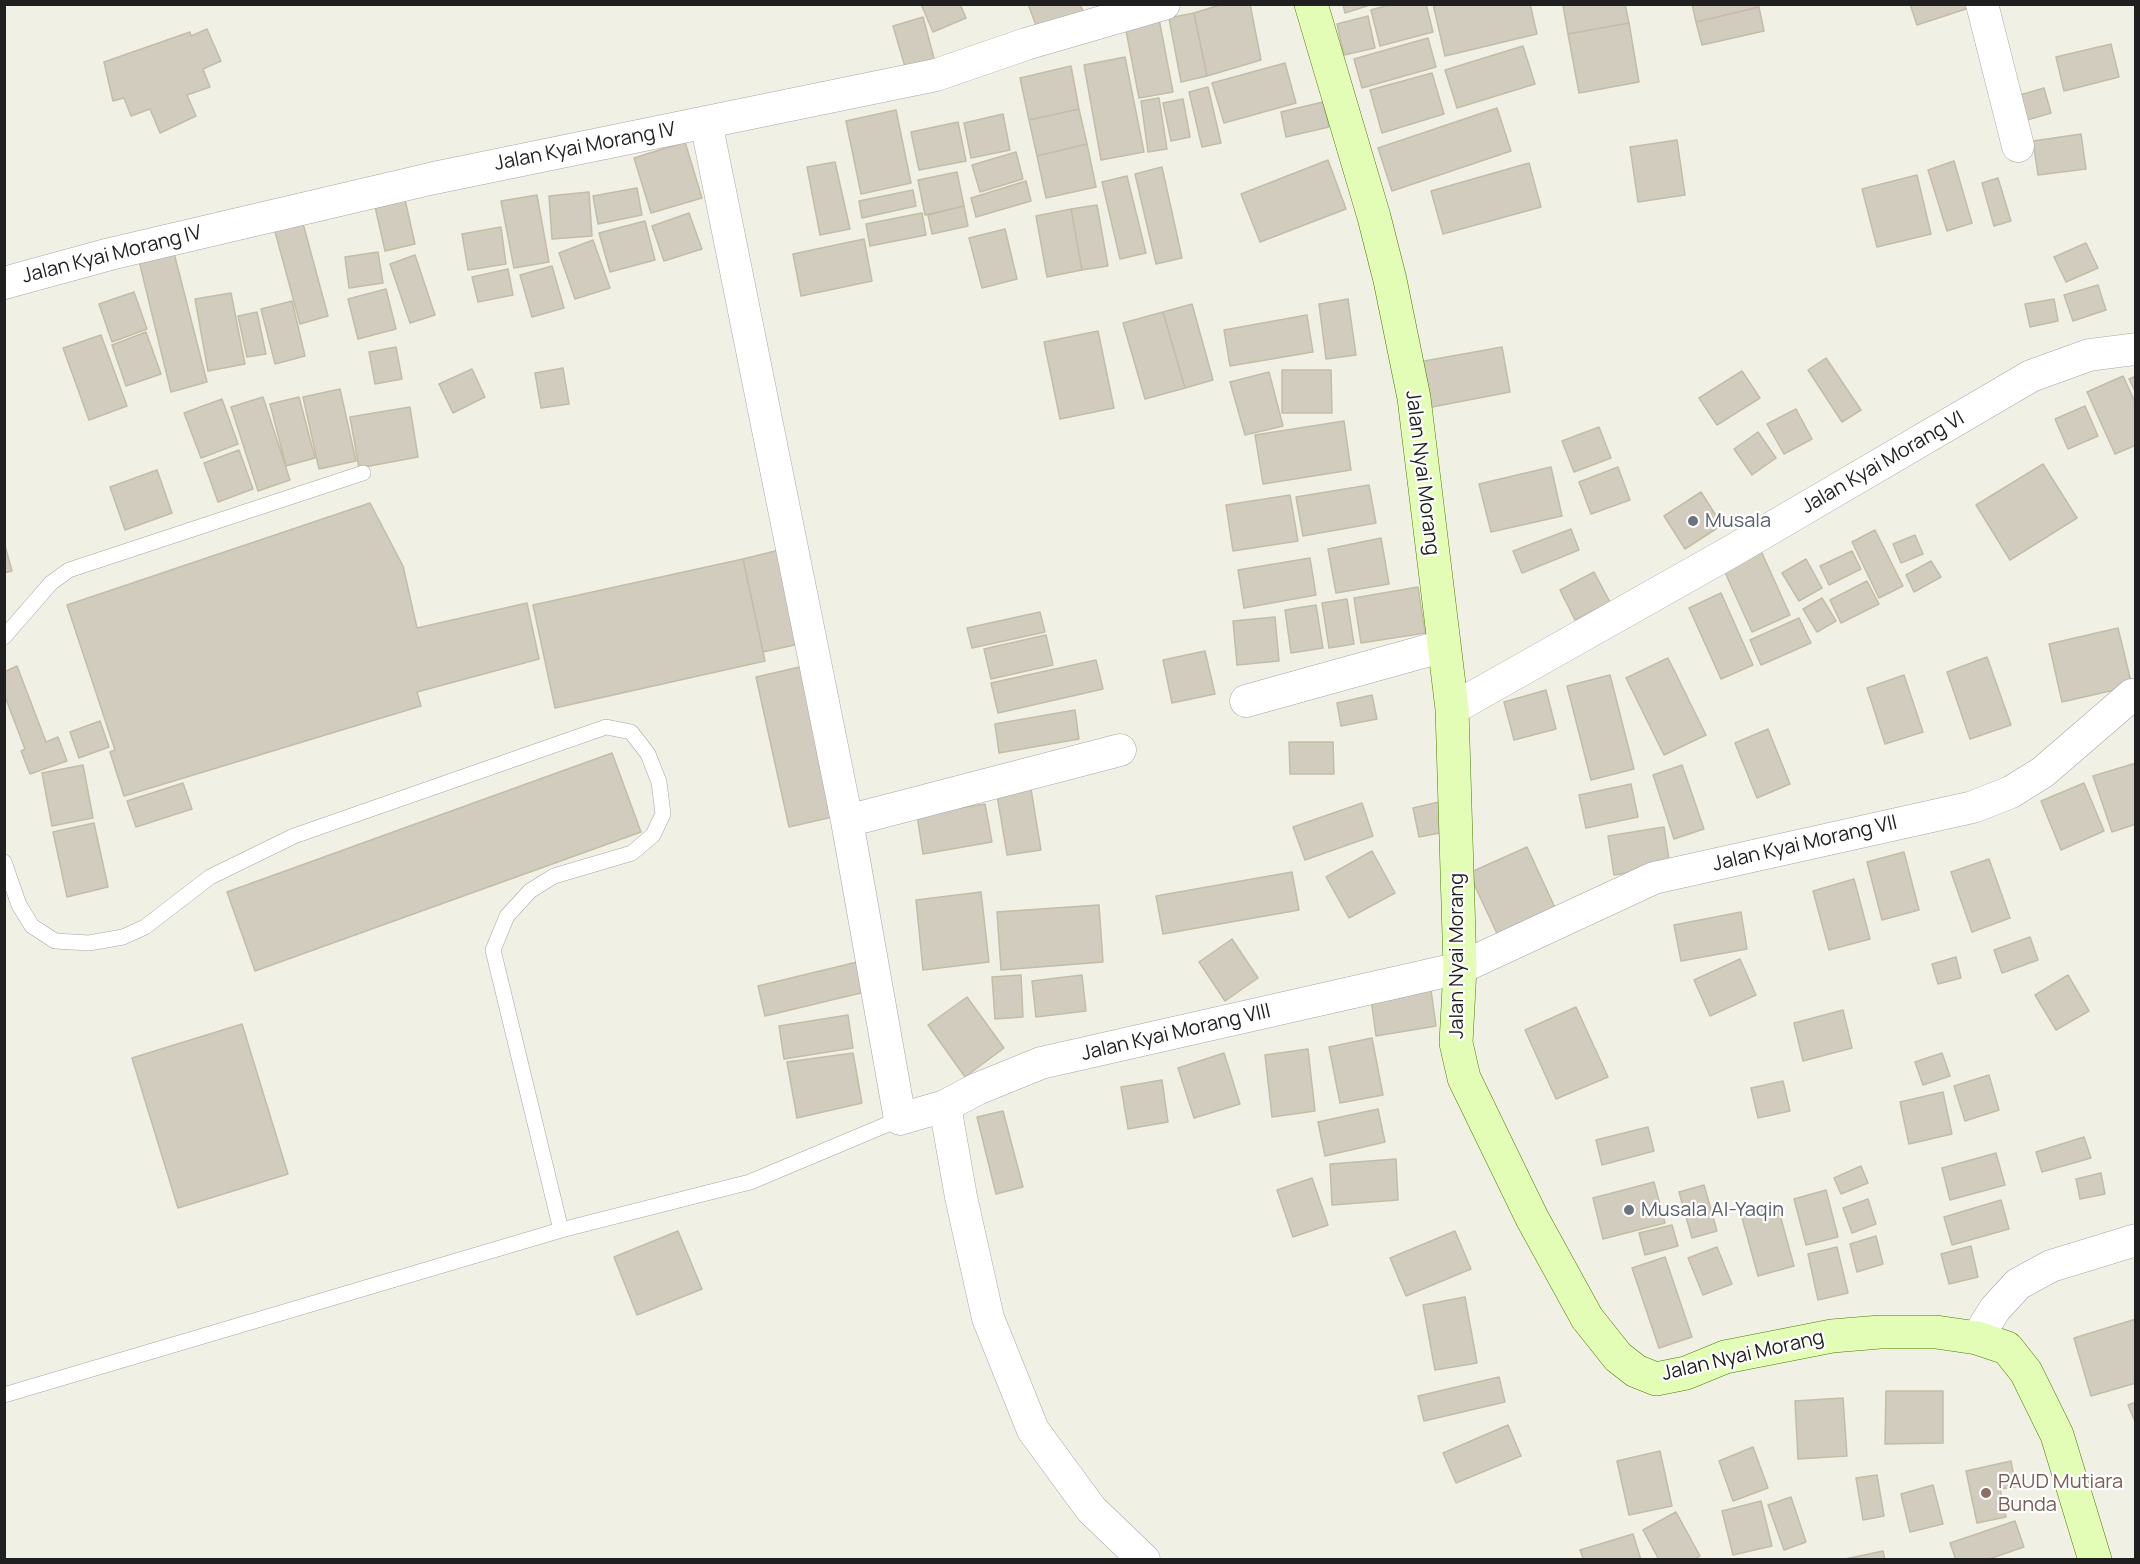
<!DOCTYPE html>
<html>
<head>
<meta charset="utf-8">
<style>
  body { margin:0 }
  #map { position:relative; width:2140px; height:1564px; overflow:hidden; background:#f1f0e5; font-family:Manrope,sans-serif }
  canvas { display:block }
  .frame { position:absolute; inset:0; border:6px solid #1f1f1f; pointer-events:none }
</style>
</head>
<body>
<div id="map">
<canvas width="2140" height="1564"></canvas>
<div class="frame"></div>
</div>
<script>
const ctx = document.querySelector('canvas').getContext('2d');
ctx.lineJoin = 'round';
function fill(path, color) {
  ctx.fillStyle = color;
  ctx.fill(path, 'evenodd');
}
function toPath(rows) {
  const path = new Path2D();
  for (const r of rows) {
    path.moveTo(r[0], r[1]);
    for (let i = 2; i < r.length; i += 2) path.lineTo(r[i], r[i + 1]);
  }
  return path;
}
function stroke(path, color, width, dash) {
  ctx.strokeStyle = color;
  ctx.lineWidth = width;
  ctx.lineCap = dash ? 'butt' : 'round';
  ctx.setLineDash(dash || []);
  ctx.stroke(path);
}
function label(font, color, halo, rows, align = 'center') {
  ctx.font = font + ' Manrope,sans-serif';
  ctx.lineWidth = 4.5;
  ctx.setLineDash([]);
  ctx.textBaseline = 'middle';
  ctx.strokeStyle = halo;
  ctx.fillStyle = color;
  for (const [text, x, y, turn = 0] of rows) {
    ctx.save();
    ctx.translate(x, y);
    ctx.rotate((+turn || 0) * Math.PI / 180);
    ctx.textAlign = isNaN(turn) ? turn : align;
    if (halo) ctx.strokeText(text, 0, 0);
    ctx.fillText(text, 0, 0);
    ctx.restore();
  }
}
const building = toPath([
  [921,4,960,4,966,18,933,32,921,4],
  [1028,4,1080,4,1083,11,1037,28,1028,4],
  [1223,4,1250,4,1261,60,1207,76,1194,13,1223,4],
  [1343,4,1373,4,1345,13,1343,4],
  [1392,4,1426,4,1433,32,1380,46,1371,10,1392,4],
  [1433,4,1530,4,1537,34,1445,56,1433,4],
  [1625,4,1629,23,1568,34,1563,5,1625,4],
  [1692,4,1758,4,1759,7,1696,22,1692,4],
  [1910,4,1978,4,1978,5,1917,25,1910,4],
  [1759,7,1764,31,1702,45,1696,22,1759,7],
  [1194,13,1207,76,1181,82,1169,18,1194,13],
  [1368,16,1375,48,1344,55,1337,24,1368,16],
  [923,17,935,62,906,70,893,26,923,17],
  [1159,19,1173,92,1139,98,1125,25,1159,19],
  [1629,23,1639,82,1579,93,1568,34,1629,23],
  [207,29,221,61,203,69,210,87,187,95,196,116,160,133,150,109,131,116,124,98,113,101,104,62,190,32,191,36,207,29],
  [1428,38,1436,67,1362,88,1354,59,1428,38],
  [2111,44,2119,77,2064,91,2056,57,2111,44],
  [1523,46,1535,84,1457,108,1445,70,1523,46],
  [1125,57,1144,152,1101,160,1084,65,1125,57],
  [1285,63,1296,103,1224,123,1212,83,1285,63],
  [1071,66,1079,109,1029,120,1020,78,1071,66],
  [1432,73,1444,114,1382,133,1370,90,1432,73],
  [1208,87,1221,143,1202,147,1189,92,1208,87],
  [2044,88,2051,113,2017,123,2010,98,2044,88],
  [1159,98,1167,149,1148,152,1141,101,1159,98],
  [1183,99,1190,137,1171,141,1163,103,1183,99],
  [1323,102,1329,127,1286,137,1281,112,1323,102],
  [1497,108,1511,151,1392,191,1378,148,1497,108],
  [1079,109,1087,144,1037,156,1029,120,1079,109],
  [896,110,911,183,861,194,846,121,896,110],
  [1003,114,1010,150,971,158,964,123,1003,114],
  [958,122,966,161,919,170,911,132,958,122],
  [2081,134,2086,169,2038,175,2033,141,2081,134],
  [1677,140,1685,195,1638,202,1630,147,1677,140],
  [685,142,702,198,651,213,634,158,685,142],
  [1087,144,1096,187,1046,198,1037,156,1087,144],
  [1016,152,1023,179,980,192,972,165,1016,152],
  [1328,160,1346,209,1260,242,1241,194,1328,160],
  [1954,161,1972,223,1947,231,1928,170,1954,161],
  [835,162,850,229,820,235,807,167,835,162],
  [1529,163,1541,207,1443,234,1431,191,1529,163],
  [1162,167,1182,258,1156,264,1135,174,1162,167],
  [957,172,964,206,925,215,918,180,957,172],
  [1917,175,1931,234,1877,247,1862,189,1917,175],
  [1127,176,1146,253,1120,259,1102,182,1127,176],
  [1998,178,2011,221,1994,226,1982,183,1998,178],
  [1026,181,1031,201,976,217,971,198,1026,181],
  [637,188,642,215,598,224,593,196,637,188],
  [913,190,916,206,862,218,859,201,913,190],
  [589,192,592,236,552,239,549,196,589,192],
  [404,195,415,244,385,251,374,202,404,195],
  [537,195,549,262,514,268,501,201,537,195],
  [1097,205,1108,266,1082,270,1071,209,1097,205],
  [964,206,968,226,932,234,928,215,964,206],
  [1071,209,1082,270,1047,277,1036,216,1071,209],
  [689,213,702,249,664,261,652,226,689,213],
  [922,213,926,235,870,246,866,224,922,213],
  [301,216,328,316,300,324,273,224,301,216],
  [645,221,655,260,610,272,599,233,645,221],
  [501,227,506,264,468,270,462,234,501,227],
  [1005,229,1017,279,982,288,969,238,1005,229],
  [864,239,872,281,801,296,793,254,864,239],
  [593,240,610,288,575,299,559,253,593,240],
  [2086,243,2098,268,2066,282,2054,257,2086,243],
  [378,252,383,283,349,288,345,257,378,252],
  [174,253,207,382,171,392,139,261,174,253],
  [415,255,435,315,410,323,390,264,415,255],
  [552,266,564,308,532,317,520,275,552,266],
  [508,269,513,295,478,302,472,277,508,269],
  [2098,285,2106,310,2073,321,2064,295,2098,285],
  [386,289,396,329,358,339,348,299,386,289],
  [134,292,147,329,112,342,99,304,134,292],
  [231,293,245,364,208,371,195,299,231,293],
  [1348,299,1356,355,1326,359,1319,304,1348,299],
  [2054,299,2058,321,2030,327,2025,304,2054,299],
  [292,301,305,356,275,364,261,309,292,301],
  [1192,304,1213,380,1185,388,1163,312,1192,304],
  [257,312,266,354,247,357,238,316,257,312],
  [1163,312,1185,388,1145,399,1123,323,1163,312],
  [1307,315,1313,352,1230,366,1224,330,1307,315],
  [1098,331,1114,408,1060,419,1044,342,1098,331],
  [146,332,161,374,126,386,112,345,146,332],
  [101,335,127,406,89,420,63,348,101,335],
  [396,347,402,379,375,384,369,352,396,347],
  [1502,347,1510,392,1427,408,1419,362,1502,347],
  [1826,358,1861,410,1842,422,1808,370,1826,358],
  [563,368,569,404,541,408,535,373,563,368],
  [472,369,485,397,453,413,439,384,472,369],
  [1282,370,1331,370,1332,413,1282,413,1282,370],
  [1742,371,1760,398,1717,425,1699,398,1742,371],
  [1269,372,1283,426,1245,435,1230,382,1269,372],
  [2123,376,2136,404,2136,445,2115,454,2087,392,2123,376],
  [2136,376,2136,393,2129,379,2136,376],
  [340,389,356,461,319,469,303,397,340,389],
  [263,397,290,480,258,491,231,407,263,397],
  [299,397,315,458,286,466,270,404,299,397],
  [222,399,238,444,201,458,184,413,222,399],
  [2085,406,2098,436,2068,449,2055,419,2085,406],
  [410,407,418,457,359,468,350,417,410,407],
  [1796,409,1812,439,1784,454,1767,424,1796,409],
  [1344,421,1351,470,1263,484,1255,435,1344,421],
  [1599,427,1611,458,1574,472,1562,441,1599,427],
  [1758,432,1776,458,1752,475,1734,449,1758,432],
  [239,450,253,489,218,502,204,463,239,450],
  [2043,464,2077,518,2010,560,1976,505,2043,464],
  [1551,467,1562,516,1491,532,1479,484,1551,467],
  [1618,467,1630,500,1591,514,1579,482,1618,467],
  [157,470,172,513,125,530,110,487,157,470],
  [1369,485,1376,523,1303,536,1296,497,1369,485],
  [1701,492,1722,525,1685,549,1664,516,1701,492],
  [1290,495,1298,541,1233,551,1226,505,1290,495],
  [370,503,403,566,417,628,527,603,539,659,417,692,421,706,124,796,110,752,115,750,67,605,370,503],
  [1571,529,1579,550,1522,573,1513,551,1571,529],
  [1875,530,1903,586,1879,598,1852,542,1875,530],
  [1915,535,1923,554,1901,563,1893,544,1915,535],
  [1381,538,1389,584,1336,593,1328,549,1381,538],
  [4,542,12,571,4,573,4,542],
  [787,548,808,642,763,652,743,559,787,548],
  [1761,551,1790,615,1752,632,1723,568,1761,551],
  [1852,551,1861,569,1829,585,1820,566,1852,551],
  [1310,558,1316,595,1244,608,1238,570,1310,558],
  [743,559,765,661,555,708,533,605,743,559],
  [1806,559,1822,588,1799,601,1782,573,1806,559],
  [1931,561,1941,577,1914,592,1906,575,1931,561],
  [1594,572,1610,602,1575,620,1560,590,1594,572],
  [1867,581,1879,604,1841,623,1830,600,1867,581],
  [1418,587,1425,633,1361,643,1354,598,1418,587],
  [1721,593,1753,665,1721,679,1689,608,1721,593],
  [1822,598,1836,621,1817,632,1803,609,1822,598],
  [1347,599,1354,644,1329,648,1322,603,1347,599],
  [1316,605,1323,648,1291,653,1285,610,1316,605],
  [1040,612,1045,632,972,648,967,628,1040,612],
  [1275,617,1279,661,1237,665,1233,621,1275,617],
  [1799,618,1811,643,1761,665,1750,640,1799,618],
  [2118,628,2132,686,2062,702,2049,644,2118,628],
  [1046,635,1053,665,991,679,984,649,1046,635],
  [1205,651,1215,694,1172,703,1163,660,1205,651],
  [1987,657,2011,725,1970,739,1947,672,1987,657],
  [1668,658,1706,735,1664,755,1626,678,1668,658],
  [1096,660,1103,689,998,713,991,683,1096,660],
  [17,666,46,742,58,737,67,761,30,774,21,751,25,749,4,694,4,672,17,666],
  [804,666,837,816,789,827,756,677,804,666],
  [1610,675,1634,769,1591,780,1567,686,1610,675],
  [1904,675,1923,732,1885,744,1867,688,1904,675],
  [1546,690,1556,729,1514,740,1504,702,1546,690],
  [1372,695,1377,719,1341,726,1337,703,1372,695],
  [1075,710,1079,739,999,753,995,724,1075,710],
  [100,721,109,747,79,758,70,732,100,721],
  [1768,729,1790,784,1757,798,1735,743,1768,729],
  [1289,742,1333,742,1334,774,1290,774,1289,742],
  [612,753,641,832,255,971,227,892,612,753],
  [2136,763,2136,824,2112,832,2093,776,2136,763],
  [83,765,93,818,52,826,42,773,83,765],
  [1682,765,1704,829,1674,839,1653,775,1682,765],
  [183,783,192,809,136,827,127,801,183,783],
  [2084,783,2104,831,2061,850,2041,801,2084,783],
  [1631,784,1638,817,1586,828,1579,795,1631,784],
  [1031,789,1041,850,1007,855,997,795,1031,789],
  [1439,802,1445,832,1419,837,1413,808,1439,802],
  [1362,803,1373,836,1305,860,1293,827,1362,803],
  [985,804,992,842,923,854,917,815,985,804],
  [94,823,108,887,67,897,53,832,94,823],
  [1664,827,1670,866,1614,875,1608,836,1664,827],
  [1527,847,1557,912,1499,938,1469,873,1527,847],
  [1372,851,1395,893,1349,918,1326,877,1372,851],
  [1904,852,1919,910,1882,920,1867,862,1904,852],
  [1989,859,2010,918,1972,932,1951,872,1989,859],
  [1292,872,1299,910,1163,934,1156,896,1292,872],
  [1854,879,1870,939,1829,950,1813,891,1854,879],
  [981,892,989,962,923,970,916,900,981,892],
  [1099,905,1103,962,1001,970,997,912,1099,905],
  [1741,912,1747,949,1681,961,1674,925,1741,912],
  [2030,937,2038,960,2002,973,1994,950,2030,937],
  [1232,939,1258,978,1225,1001,1199,962,1232,939],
  [1956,957,1961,978,1938,984,1932,964,1956,957],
  [1740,959,1756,995,1710,1016,1694,980,1740,959],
  [857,962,865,992,765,1016,758,986,857,962],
  [1021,975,1023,1017,995,1019,992,977,1021,975],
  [1082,975,1086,1011,1036,1017,1032,981,1082,975],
  [2068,975,2089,1011,2056,1030,2035,995,2068,975],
  [1431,990,1436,1026,1376,1036,1371,999,1431,990],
  [967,997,1004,1048,965,1077,928,1025,967,997],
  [1576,1007,1608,1077,1556,1099,1525,1030,1576,1007],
  [1843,1010,1852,1048,1803,1061,1794,1023,1843,1010],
  [848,1015,853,1048,784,1059,779,1026,848,1015],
  [242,1024,288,1174,178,1208,132,1058,242,1024],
  [1372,1038,1383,1095,1340,1103,1329,1047,1372,1038],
  [1308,1049,1315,1111,1272,1117,1265,1055,1308,1049],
  [853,1053,862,1103,797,1118,787,1062,853,1053],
  [1224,1053,1240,1104,1194,1118,1178,1068,1224,1053],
  [1942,1053,1950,1076,1923,1085,1915,1062,1942,1053],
  [1989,1075,1999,1110,1965,1121,1954,1086,1989,1075],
  [1162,1080,1168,1122,1128,1129,1121,1087,1162,1080],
  [1783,1081,1790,1111,1758,1118,1751,1088,1783,1081],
  [1943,1092,1952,1134,1909,1144,1900,1102,1943,1092],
  [1378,1109,1385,1142,1325,1156,1318,1122,1378,1109],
  [1003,1111,1023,1187,996,1194,977,1117,1003,1111],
  [1648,1127,1654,1151,1602,1165,1596,1140,1648,1127],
  [2084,1137,2091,1158,2042,1172,2036,1152,2084,1137],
  [1996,1153,2005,1185,1950,1200,1942,1168,1996,1153],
  [1396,1159,1398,1200,1332,1205,1330,1164,1396,1159],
  [1861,1166,1868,1183,1841,1194,1834,1178,1861,1166],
  [2101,1173,2105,1194,2080,1199,2076,1179,2101,1173],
  [1312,1178,1328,1225,1293,1237,1277,1190,1312,1178],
  [1654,1182,1665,1223,1603,1239,1593,1198,1654,1182],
  [1704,1185,1717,1231,1692,1238,1679,1192,1704,1185],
  [1826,1190,1838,1237,1806,1245,1794,1199,1826,1190],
  [1868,1199,1876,1224,1852,1233,1843,1208,1868,1199],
  [2001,1200,2009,1229,1952,1245,1944,1217,2001,1200],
  [1777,1204,1794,1266,1758,1276,1741,1214,1777,1204],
  [1672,1225,1678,1246,1645,1255,1639,1233,1672,1225],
  [678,1231,702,1289,637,1315,614,1257,678,1231],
  [1455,1231,1471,1269,1406,1296,1390,1258,1455,1231],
  [1876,1236,1883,1264,1857,1272,1850,1244,1876,1236],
  [1971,1246,1978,1277,1949,1284,1941,1254,1971,1246],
  [1717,1247,1732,1284,1703,1295,1688,1258,1717,1247],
  [1837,1247,1848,1293,1818,1300,1808,1254,1837,1247],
  [1665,1257,1692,1337,1659,1348,1632,1268,1665,1257],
  [1465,1297,1477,1363,1435,1370,1423,1305,1465,1297],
  [2136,1319,2136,1383,2091,1396,2074,1338,2136,1319],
  [1499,1377,1505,1402,1424,1421,1418,1396,1499,1377],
  [1886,1391,1943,1391,1943,1443,1885,1444,1886,1391],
  [1843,1398,1847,1456,1798,1459,1795,1401,1843,1398],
  [2136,1402,2136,1424,2128,1405,2136,1402],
  [1508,1425,1521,1456,1456,1483,1443,1453,1508,1425],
  [1753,1447,1768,1488,1733,1501,1719,1461,1753,1447],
  [1660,1451,1672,1506,1629,1515,1617,1461,1660,1451],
  [2011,1461,2016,1487,2000,1489,2006,1517,1977,1523,1966,1471,2011,1461],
  [1877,1475,1884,1516,1863,1520,1856,1478,1877,1475],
  [1933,1485,1943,1524,1910,1532,1901,1494,1933,1485],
  [1791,1497,1806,1542,1784,1550,1768,1505,1791,1497],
  [1761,1501,1772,1546,1733,1555,1722,1511,1761,1501],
  [1676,1512,1700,1556,1694,1560,1659,1560,1643,1530,1676,1512],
  [2015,1521,2024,1547,1986,1560,1956,1560,1950,1543,2015,1521],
  [1633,1534,1641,1560,1584,1560,1580,1550,1633,1534],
  [1883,1551,1885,1560,1845,1559,1883,1551]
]);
fill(building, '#d1ccbe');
stroke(building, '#c3bca6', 1.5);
const lane = toPath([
  [4,637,51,583,69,570,363,473],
  [4,862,19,905,32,926,55,941,89,943,123,937,145,927,210,877,294,836,606,727,631,732,648,754,659,782,663,814,653,835,632,853,554,876,530,891,507,916,493,950,561,1230],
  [4,1395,561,1230,750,1182,900,1119]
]);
const street = toPath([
  [1982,4,2018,146],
  [706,122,847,821,900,1119,945,1106,977,1089,1041,1063,1460,968,1654,878,1973,807,2011,792,2043,772,2132,695],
  [4,283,110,254,434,178,936,75,1026,44,1164,4],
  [1246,701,1444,646],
  [1452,709,1732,551,2031,376,2089,355,2136,349],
  [847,821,1120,750],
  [945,1106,961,1197,988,1318,1033,1430,1091,1509,1144,1560],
  [1977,1338,1995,1309,2018,1284,2051,1266,2136,1240]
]);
const secondary = toPath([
  [1311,4,1374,217,1390,280,1414,398,1452,709,1460,968,1456,1043,1464,1078,1532,1218,1587,1318,1618,1357,1636,1371,1656,1379,1686,1373,1725,1357,1832,1336,1880,1332,1936,1332,1977,1338,2007,1348,2026,1372,2057,1435,2095,1560]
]);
stroke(lane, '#a6a6a6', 16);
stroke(street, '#a6a6a6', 33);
stroke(secondary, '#497c00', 34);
stroke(lane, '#fff', 15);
stroke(street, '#fff', 32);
stroke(secondary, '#e4fdb6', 33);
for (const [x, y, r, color] of [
  [1693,521,6,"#6b7280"],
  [1629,1210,6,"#6b7280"],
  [1986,1493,6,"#8d6e63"]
]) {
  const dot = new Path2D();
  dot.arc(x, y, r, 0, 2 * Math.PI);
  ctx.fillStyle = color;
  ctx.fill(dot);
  stroke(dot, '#fff', 2);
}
label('20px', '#1f1f1f', '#fff', [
  ["Jalan Kyai Morang IV",585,147,-11],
  ["Jalan Kyai Morang IV",112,255,-14],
  ["Jalan Kyai Morang VI",1883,463,-30],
  ["Jalan Nyai Morang",1422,473,83],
  ["Jalan Kyai Morang VII",1805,844,-13],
  ["Jalan Nyai Morang",1457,956,-90],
  ["Jalan Kyai Morang VIII",1176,1033,-13],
  ["Jalan Nyai Morang",1743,1356,-13]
]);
label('20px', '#5b616d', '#fff', [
  ["Musala",1705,521],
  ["Musala Al-Yaqin",1641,1210]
], 'left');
label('20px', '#785e54', '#fff', [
  ["PAUD Mutiara",1998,1482],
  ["Bunda",1998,1505]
], 'left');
</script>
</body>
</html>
